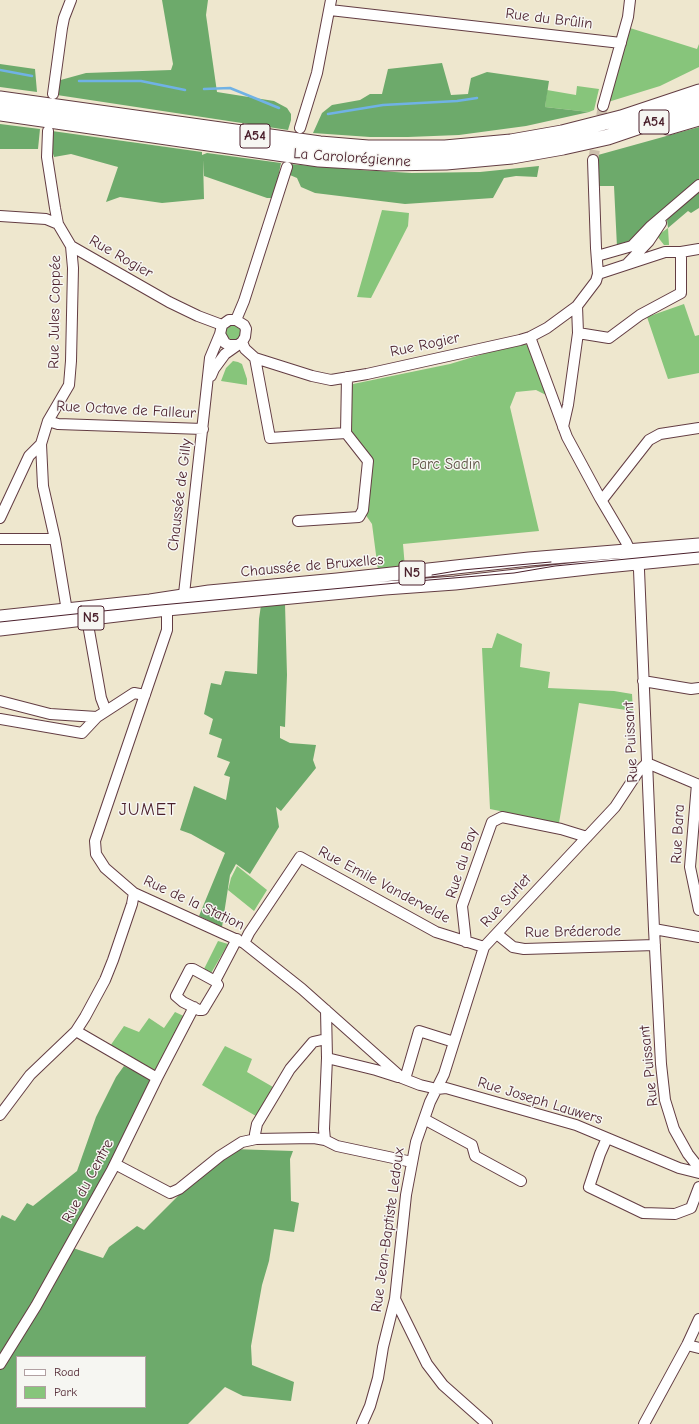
<!DOCTYPE html>
<html>
<head>
<meta charset="utf-8">
<style>
  body { margin:0 }
  #map { position:relative; width:699px; height:1424px; overflow:hidden; background:#eee7ce; font-family:"Comic Neue",sans-serif }
  canvas { display:block }
  .legend { position:absolute; left:16px; top:1356px; width:130px; height:52px; box-sizing:border-box; background:#f6f6f2; border:1px solid #b1a0a2; margin:0; padding:5px 7px; list-style:none; font-size:12px; color:#4a1f2b }
  .legend li { display:flex; align-items:center; gap:8px; height:20px }
  .legend b { width:20px; border:1px solid #b1a0a2 }
</style>
</head>
<body>
<div id="map">
<canvas width="699" height="1424"></canvas>
<ul class="legend">
<li><b style="height:5px;background:#fff"></b>Road</li>
<li><b style="height:11px;background:#87c57b"></b>Park</li>
</ul>
</div>
<script>
const ctx = document.querySelector('canvas').getContext('2d');
ctx.lineJoin = 'round';
function fill(path, color) {
  ctx.fillStyle = color;
  ctx.fill(path, 'evenodd');
}
function toPath(rows) {
  const path = new Path2D();
  for (const r of rows) {
    path.moveTo(r[0], r[1]);
    for (let i = 2; i < r.length; i += 2) path.lineTo(r[i], r[i + 1]);
  }
  return path;
}
function stroke(path, color, width, dash) {
  ctx.strokeStyle = color;
  ctx.lineWidth = width;
  ctx.lineCap = dash ? 'butt' : 'round';
  ctx.setLineDash(dash || []);
  ctx.stroke(path);
}
function label(font, color, halo, rows, align = 'center') {
  ctx.font = font + ' "Comic Neue",sans-serif';
  ctx.lineWidth = 3;
  ctx.setLineDash([]);
  ctx.textBaseline = 'middle';
  ctx.strokeStyle = halo;
  ctx.fillStyle = color;
  for (const [text, x, y, turn = 0] of rows) {
    ctx.save();
    ctx.translate(x, y);
    ctx.rotate((+turn || 0) * Math.PI / 180);
    ctx.textAlign = isNaN(turn) ? turn : align;
    if (halo) ctx.strokeText(text, 0, 0);
    ctx.fillText(text, 0, 0);
    ctx.restore();
  }
}
fill(toPath([
  [630,28,697,49,699,44,699,67,660,86,608,102],
  [577,86,599,89,594,110,589,112,545,107,547,90,576,95],
  [382,210,409,213,408,226,371,298,357,297],
  [668,228,669,245,664,245,657,236],
  [684,304,695,336,699,335,699,373,668,379,647,317],
  [233,324,236,324,241,328,240,336,234,341,227,338,225,332,225,330],
  [523,342,529,347,546,395,536,390,516,392,510,407,539,531,403,544,405,568,378,570,372,524,365,514,372,458,351,433,351,388,353,384,450,364],
  [233,361,238,362,242,364,247,379,247,385,221,381,226,368],
  [497,633,522,644,520,667,550,672,548,688,614,691,632,694,633,711,579,703,559,823,490,809,482,648,492,648],
  [237,866,267,890,254,911,228,890,231,878],
  [218,941,228,944,210,975,203,971],
  [175,1012,188,1018,157,1078,108,1049,124,1026,139,1032,149,1018,164,1028],
  [225,1046,252,1059,247,1072,273,1087,256,1116,202,1085]
]), '#87c57b');
fill(toPath([
  [162,0,208,0,206,15,217,92,274,101,287,108,291,114,291,120,288,130,57,95,57,81,86,73,171,70,173,64],
  [442,63,451,95,468,94,471,78,487,72,549,81,545,107,589,112,526,126,459,135,408,137,370,137,313,133,322,113,332,105,360,100,370,94,382,94,388,69],
  [0,64,35,69,37,92,0,87],
  [0,124,40,129,38,149,0,149],
  [699,127,699,185,625,246,617,247,614,186,599,186,598,155],
  [52,131,202,152,202,155,207,153,281,163,274,198,267,198,204,176,203,160,204,199,162,203,120,197,106,202,118,167,71,154,54,157,51,147],
  [290,164,360,170,412,173,480,172,539,166,537,177,516,176,504,178,493,198,405,204,315,193,301,187,297,178,285,173],
  [699,188,699,208,691,213,688,211,668,228,667,220],
  [285,604,287,675,285,727,280,726,280,738,290,743,316,745,313,760,316,768,281,811,276,807,279,827,250,874,236,864,230,875,222,927,199,916,225,853,191,834,180,830,194,786,226,800,230,777,224,775,230,762,217,757,222,739,209,734,213,719,204,714,211,683,221,685,225,671,257,674,259,619,261,605],
  [124,1066,155,1081,70,1247,103,1258,109,1247,137,1226,144,1230,183,1191,232,1149,293,1151,290,1159,291,1201,299,1203,294,1232,274,1229,269,1261,262,1285,251,1346,252,1365,294,1382,291,1401,243,1396,225,1387,188,1424,0,1424,0,1219,2,1215,15,1221,27,1203,33,1206,77,1171,96,1117,116,1077],
  [17,1357,145,1357,145,1407,17,1407]
]), '#6daa6b');
stroke(toPath([
  [0,70,32,76],
  [79,81,141,81,185,90],
  [204,89,230,88,279,108],
  [328,114,383,105,457,101,477,98]
]), '#70b2e5', 2.5);
stroke(toPath([
  [593,160,603,106]
]), '#cdbfad', 10, [10, 5]);
const minor = toPath([
  [330,10,621,43],
  [53,94,62,28,64,18,71,0],
  [603,106,628,17,630,0],
  [300,128,317,73,331,0],
  [48,131,47,157,55,208,58,224,71,246,73,268,71,361,69,385,48,421,41,444,43,486,55,539,68,617],
  [0,216,46,219,58,224],
  [71,246,169,302,198,316,222,325],
  [597,256,632,246,651,226,699,185],
  [628,263,649,241,661,223],
  [598,274,665,252,681,252,699,249],
  [236,320,244,301,287,167],
  [578,333,609,338,640,315,681,293,681,252],
  [530,337,567,437,600,498,626,542,639,570,654,929,661,1064,665,1100,674,1129,688,1154,699,1168],
  [242,342,245,349,255,358,312,376,331,380,367,374,520,340,530,337,547,328,577,306,596,281,598,274,596,248,593,160],
  [255,358,270,438,346,433],
  [211,376,214,369,225,354,242,342,245,337,246,329,244,325,236,320,229,320,222,325,220,334,225,343,229,345,236,345],
  [48,421,58,424,203,429],
  [563,427,568,405,578,333,577,306],
  [602,500,649,440,660,434,699,428],
  [0,518,29,456,41,444],
  [298,521,359,517,363,510,368,461,346,433,347,377],
  [0,539,55,539],
  [167,603,167,630,95,841,96,854,105,868,134,893,244,943,302,989,402,1078,420,1085,437,1089,446,1088,576,1125,679,1168,699,1173],
  [183,603,210,358,220,334],
  [87,619,101,698,106,711],
  [643,681,691,689,699,688],
  [0,701,50,714,97,717,134,693,145,695],
  [0,719,82,733,97,717],
  [647,763,699,785],
  [697,784,690,867,699,910],
  [654,929,699,937],
  [497,934,513,947,524,949,655,945],
  [466,942,462,906,492,822,502,817,561,829,587,837],
  [244,943,249,933,300,857,436,932,484,947],
  [190,969,193,969,215,981,218,985,203,1010,199,1010,183,1002,176,996,190,969],
  [215,981,237,939],
  [76,1031,157,1078],
  [327,1058,376,1070,398,1077],
  [405,1079,419,1031,454,1042],
  [0,1115,30,1075,76,1031,85,1017,105,980,113,960,132,904,134,893],
  [424,1119,472,1145,475,1156,521,1181],
  [607,1138,600,1154,589,1187,643,1213,675,1214,691,1208,699,1187],
  [256,1139,255,1134,257,1124,290,1069,313,1042,326,1039],
  [325,1140,324,1129,327,1058,326,1010],
  [115,1164,170,1193,179,1189,220,1156,242,1142,256,1139,314,1138,325,1140,337,1146,412,1162],
  [395,1299,427,1364,443,1385,487,1424],
  [687,1345,699,1348],
  [0,1364,36,1306,112,1170,157,1078,194,1007],
  [362,1424,370,1406,378,1378,383,1347,395,1299,406,1195,416,1142,430,1102,444,1074,484,947,615,807,638,772,647,763],
  [644,1424,687,1345,699,1319]
]);
const major = toPath([
  [0,617,150,601,209,592,337,580,529,559,699,545],
  [0,629,167,609,385,588,455,583,596,567,699,557]
]);
const highway = toPath([
  [0,99,320,144,368,148,445,148,511,142,562,133,621,118,699,92],
  [0,113,319,159,385,163,446,162,512,156,563,147,608,137,699,106],
  [668,127,699,118]
]);
stroke(minor, '#633d43', 12);
stroke(major, '#633d43', 15);
stroke(highway, '#633d43', 17);
stroke(minor, '#fff', 10);
stroke(major, '#fff', 13);
stroke(highway, '#fff', 15);
stroke(toPath([
  [432,575,462,570,551,562],
  [0,622,150,606,429,580,514,573,555,566,699,552]
]), '#4a1f2b', 1);
for (const [x, y, w] of [
  [654,122,30],
  [255,136,30],
  [412,573,26],
  [91,618,26]
]) {
  const box = new Path2D();
  box.roundRect(x - w / 2, y - 12, w, 24, 3);
  ctx.fillStyle = '#f6f6f2';
  ctx.fill(box);
  stroke(box, '#4a1f2b', 1);
}
label('bold 14px', '#4a1f2b', null, [
  ["A54",654,122],
  ["A54",255,136],
  ["N5",412,573],
  ["N5",91,618]
]);
label('15px', '#4a1f2b', '#f6f6f2', [
  ["Rue du Brûlin",549,19,7],
  ["La Carolorégienne",352,158,4],
  ["Rue Rogier",121,257,30],
  ["Rue Jules Coppée",55,312,-89],
  ["Rue Rogier",425,345,-12],
  ["Rue Octave de Falleur",126,410,3],
  ["Chaussée de Gilly",180,495,-83],
  ["Chaussée de Bruxelles",312,566,-5],
  ["Rue Puissant",631,742,-93],
  ["Rue Bara",678,834,-87],
  ["Rue du Bay",462,863,-72],
  ["Rue Emile Vandervelde",384,885,28],
  ["Rue Surlet",506,901,-47],
  ["Rue de la Station",194,903,25],
  ["Rue Bréderode",573,932,-1],
  ["Rue Puissant",649,1066,-96],
  ["Rue Joseph Lauwers",540,1101,17],
  ["Rue du Centre",88,1181,-62],
  ["Rue Jean-Baptiste Ledoux",388,1230,-82]
]);
label('15px', '#5c5143', '#f6f6f2', [
  ["Parc Sadin",446,465]
]);
ctx.letterSpacing = '1px';
label('17px', '#4a1f2b', '#f6f6f2', [
  ["JUMET",148,810]
]);
ctx.letterSpacing = '0px';
</script>
</body>
</html>
